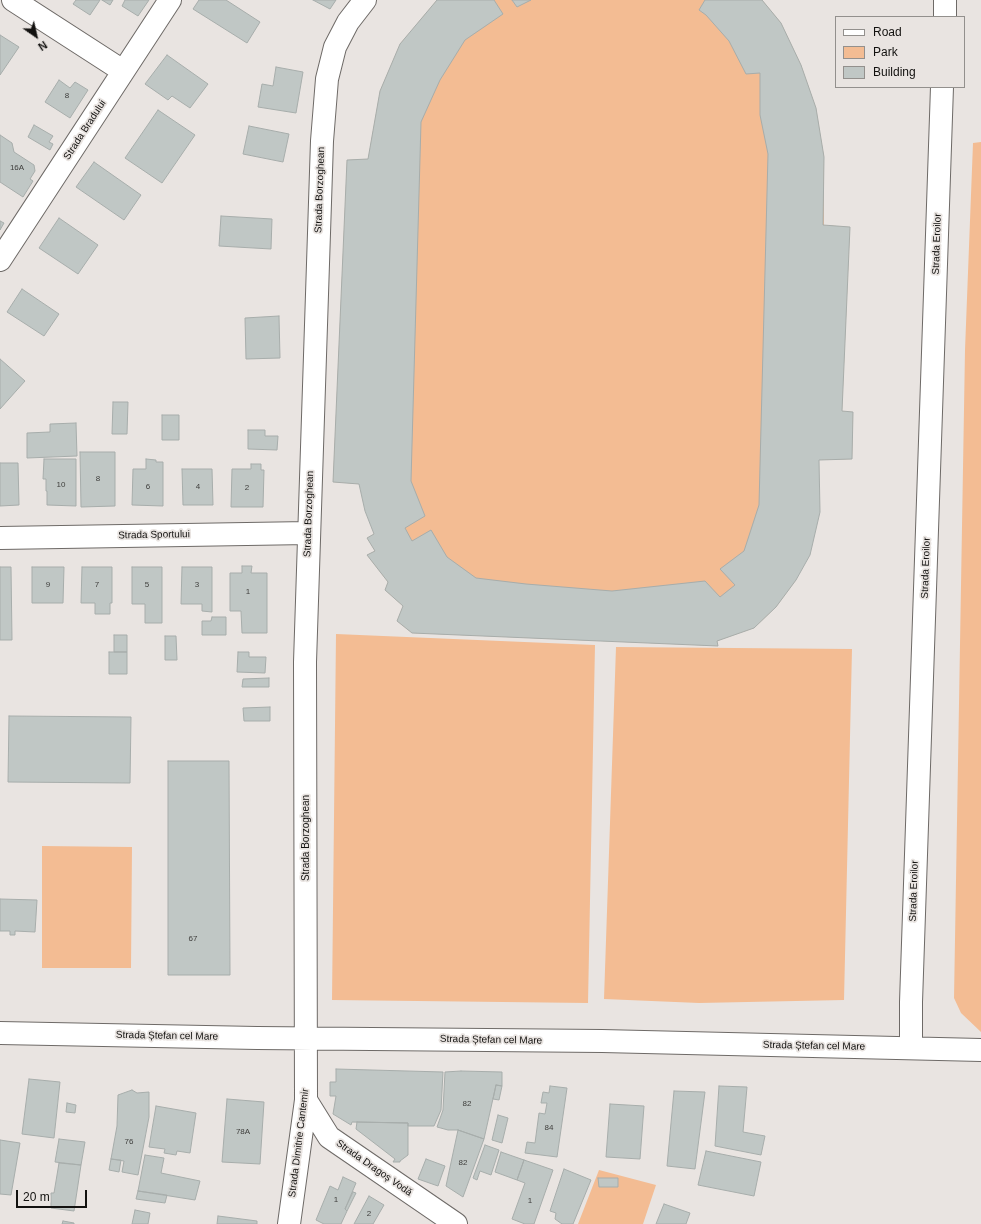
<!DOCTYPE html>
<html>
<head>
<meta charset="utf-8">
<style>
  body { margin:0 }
  #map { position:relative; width:981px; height:1224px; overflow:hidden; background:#e9e4e1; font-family:Helvetica,sans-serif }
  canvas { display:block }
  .legend { position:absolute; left:835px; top:16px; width:130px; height:72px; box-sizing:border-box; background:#e9e4e1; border:1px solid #93908d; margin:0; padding:5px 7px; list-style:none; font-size:12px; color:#12110f }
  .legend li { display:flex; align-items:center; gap:8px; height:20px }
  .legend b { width:20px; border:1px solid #93908d }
  .north { position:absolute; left:16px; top:16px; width:40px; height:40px; -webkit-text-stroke:3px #e9e4e1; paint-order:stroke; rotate:146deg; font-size:11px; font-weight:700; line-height:16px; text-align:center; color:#12110f }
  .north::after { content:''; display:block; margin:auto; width:14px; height:18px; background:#12110f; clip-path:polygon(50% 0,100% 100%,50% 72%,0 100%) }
  .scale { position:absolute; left:16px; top:1190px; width:71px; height:18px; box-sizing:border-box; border:2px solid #12110f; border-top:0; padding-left:5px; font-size:12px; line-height:14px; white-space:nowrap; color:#12110f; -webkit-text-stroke:3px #e9e4e1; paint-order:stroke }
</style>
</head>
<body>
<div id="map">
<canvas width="981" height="1224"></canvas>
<ul class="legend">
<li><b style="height:5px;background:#fff"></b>Road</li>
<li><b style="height:11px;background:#f3bc93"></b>Park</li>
<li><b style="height:11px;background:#c0c7c5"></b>Building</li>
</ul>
<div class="north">N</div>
<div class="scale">20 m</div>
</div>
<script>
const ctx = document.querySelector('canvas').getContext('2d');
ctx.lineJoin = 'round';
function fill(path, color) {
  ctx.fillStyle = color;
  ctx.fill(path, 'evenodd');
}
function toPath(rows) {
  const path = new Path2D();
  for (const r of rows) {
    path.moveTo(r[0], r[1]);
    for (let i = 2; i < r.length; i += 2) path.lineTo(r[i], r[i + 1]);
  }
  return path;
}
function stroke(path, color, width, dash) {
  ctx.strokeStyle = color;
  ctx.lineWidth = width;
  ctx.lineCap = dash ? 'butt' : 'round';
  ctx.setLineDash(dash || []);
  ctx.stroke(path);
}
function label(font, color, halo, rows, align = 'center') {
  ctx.font = font + ' Helvetica,sans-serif';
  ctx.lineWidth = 3.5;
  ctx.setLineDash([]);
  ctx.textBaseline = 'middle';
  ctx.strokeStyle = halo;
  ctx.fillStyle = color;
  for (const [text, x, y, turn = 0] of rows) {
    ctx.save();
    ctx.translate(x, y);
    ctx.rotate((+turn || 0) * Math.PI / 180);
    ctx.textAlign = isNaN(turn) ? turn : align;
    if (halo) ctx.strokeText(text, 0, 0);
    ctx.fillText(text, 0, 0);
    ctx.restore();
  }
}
fill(toPath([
  [437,0,762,0,781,23,801,65,816,108,824,157,824,225,850,227,842,411,853,412,852,459,819,460,796,580,776,607,754,628,717,641,718,646,412,633,397,621,403,606,385,590,388,582,367,555,375,551,367,538,374,534,360,484,333,482,347,160,368,159,380,91,400,44],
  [981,142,981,1032,961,1013,954,998,965,350,973,143],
  [336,634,595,645,588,1003,332,1000],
  [616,647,852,649,844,1000,699,1003,604,999],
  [42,846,132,847,131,968,42,968],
  [599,1170,656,1185,643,1224,578,1224]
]), '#f3bc93');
const building = toPath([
  [76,0,100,0,90,15,73,4,76,0],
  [102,0,113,0,110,5,102,0],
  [125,0,149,0,138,16,122,6,125,0],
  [199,0,226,0,260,22,247,43,193,9,199,0],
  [313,0,336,0,330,9,313,0],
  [437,0,494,0,503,14,465,40,440,80,421,122,411,481,425,516,405,528,412,541,431,530,447,557,476,578,526,584,612,591,705,581,720,597,735,585,720,569,744,551,759,505,768,154,760,115,760,73,746,74,729,41,706,15,699,10,705,0,762,0,781,23,801,65,816,108,824,157,823,225,850,227,842,411,853,412,852,459,819,460,820,512,810,555,796,580,776,607,754,628,717,641,718,646,412,633,397,621,403,606,385,590,388,582,367,555,375,551,367,538,374,534,365,511,359,484,333,482,347,160,368,159,380,91,400,44,437,0],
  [512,0,531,0,517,7,512,0],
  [0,35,19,47,0,75,0,35],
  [167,55,208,84,190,108,172,96,168,100,145,84,167,55],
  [276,67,303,72,296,113,258,107,262,84,273,86,276,67],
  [59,80,70,88,75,82,88,90,70,118,45,102,59,80],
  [158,110,195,135,162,183,125,158,158,110],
  [34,125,53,136,49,142,53,144,50,150,28,137,34,125],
  [249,126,289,134,283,162,243,154,249,126],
  [0,135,12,143,14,152,34,165,35,171,30,179,33,181,23,197,0,182,0,135],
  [94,162,141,195,124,220,76,187,94,162],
  [221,216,272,219,271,249,219,246,221,216],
  [59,218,98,245,78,274,39,248,59,218],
  [0,221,4,223,0,230,0,221],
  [22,289,59,314,44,336,7,312,22,289],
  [279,316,280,358,246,359,245,318,279,316],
  [0,359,25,381,0,409,0,359],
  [113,402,128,402,127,434,112,434,113,402],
  [162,415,179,415,179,440,162,440,162,415],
  [76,423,77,456,27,458,27,433,50,432,50,424,76,423],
  [248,430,265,430,265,436,278,436,277,450,248,449,248,430],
  [80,452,115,452,115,506,81,507,80,452],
  [44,459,76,459,76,506,47,505,47,491,46,491,46,479,43,479,44,459],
  [146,459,156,460,156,462,163,462,163,506,132,505,133,469,146,469,146,459],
  [0,463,18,463,19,505,0,506,0,463],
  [251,464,261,464,261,470,264,470,263,507,231,507,232,469,251,469,251,464],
  [182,469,212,469,213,505,183,505,182,469],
  [242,566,252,566,251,573,267,573,267,633,242,633,241,611,230,611,230,573,242,573,242,566],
  [0,567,11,567,12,640,0,640,0,567],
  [32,567,64,567,63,603,32,603,32,567],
  [82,567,112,567,112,603,110,603,110,614,95,614,95,603,81,603,82,567],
  [132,567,162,567,162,623,145,623,145,604,132,604,132,567],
  [182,567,212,567,212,612,202,611,202,604,181,604,182,567],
  [212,617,226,617,226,635,202,635,202,621,211,621,212,617],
  [114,635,127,635,127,652,114,652,114,635],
  [165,636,176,636,177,660,165,660,165,636],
  [109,652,127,652,127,674,109,674,109,652],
  [238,652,249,652,249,657,266,657,265,673,237,672,238,652],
  [269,678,269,687,242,687,243,679,269,678],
  [270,707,270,721,244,721,243,708,270,707],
  [9,716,131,717,130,783,8,782,9,716],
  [168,761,229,761,230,975,168,975,168,761],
  [0,899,37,900,35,932,15,931,15,935,10,935,10,931,0,931,0,899],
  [336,1069,443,1072,441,1110,434,1126,408,1126,408,1123,352,1122,351,1125,333,1114,336,1096,330,1096,330,1082,336,1082,336,1069],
  [461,1071,502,1072,502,1086,496,1085,484,1139,458,1130,448,1130,437,1127,443,1110,445,1072,461,1071],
  [29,1079,60,1082,54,1138,22,1134,29,1079],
  [496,1085,502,1086,499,1100,493,1099,496,1085],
  [550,1086,567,1088,557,1157,525,1153,527,1142,535,1143,539,1113,545,1114,547,1103,541,1103,543,1092,549,1093,550,1086],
  [719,1086,747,1087,743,1132,765,1136,761,1155,715,1146,719,1086],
  [132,1090,137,1093,149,1092,149,1117,138,1175,122,1172,124,1161,111,1159,117,1126,118,1095,132,1090],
  [674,1091,705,1092,695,1169,667,1166,674,1091],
  [227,1099,264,1102,260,1164,222,1162,227,1099],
  [67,1103,76,1105,75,1113,66,1112,67,1103],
  [610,1104,644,1106,640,1159,606,1157,610,1104],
  [156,1106,196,1113,190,1153,177,1151,176,1155,164,1153,165,1149,149,1147,156,1106],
  [498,1115,508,1118,502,1143,492,1140,498,1115],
  [357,1122,408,1123,408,1155,400,1161,400,1162,393,1162,395,1159,356,1129,357,1122],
  [458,1130,484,1139,463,1197,446,1186,458,1130],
  [59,1139,85,1142,81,1165,55,1162,59,1139],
  [0,1140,20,1143,11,1195,0,1194,0,1140],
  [485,1145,499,1150,491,1175,480,1171,477,1180,473,1178,485,1145],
  [706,1151,761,1162,754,1196,698,1185,706,1151],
  [501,1152,524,1160,517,1180,495,1172,501,1152],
  [145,1155,164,1158,161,1173,200,1181,195,1200,138,1191,145,1155],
  [111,1159,121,1160,119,1172,109,1170,111,1159],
  [426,1159,445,1166,438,1186,418,1179,426,1159],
  [524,1160,553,1170,534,1224,525,1224,512,1219,525,1183,517,1180,524,1160],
  [59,1163,81,1165,74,1211,51,1208,51,1193,54,1193,59,1163],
  [564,1169,591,1180,573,1224,562,1224,555,1219,556,1213,550,1211,564,1169],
  [343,1177,356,1183,345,1209,347,1211,341,1224,324,1224,316,1220,330,1186,338,1190,343,1177],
  [598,1178,618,1178,618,1187,599,1187,598,1178],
  [138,1191,167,1195,165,1203,136,1199,138,1191],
  [353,1192,356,1193,347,1211,345,1209,353,1192],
  [369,1196,384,1205,373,1224,354,1224,369,1196],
  [664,1204,690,1213,686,1224,656,1224,664,1204],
  [135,1210,150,1213,148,1224,132,1224,135,1210],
  [218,1216,257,1221,257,1224,217,1224,218,1216],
  [63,1221,74,1223,74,1224,62,1224,63,1221]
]);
fill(building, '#c0c7c5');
stroke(building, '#a7adab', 1);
const minor = toPath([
  [13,0,123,71],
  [945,17,945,0],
  [0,260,170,0],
  [0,538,308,533],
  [0,1033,257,1038,602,1041,981,1050],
  [911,1048,911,1002,942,87],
  [306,1100,329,1137,456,1224],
  [289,1224,306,1100,305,662,322,141,327,79,335,47,348,22,365,0]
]);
stroke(minor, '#6e6a67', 24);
stroke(minor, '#fff', 22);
label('8px', '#3e3e3c', null, [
  ["8",67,96],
  ["16A",17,168],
  ["8",98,479],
  ["10",61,485],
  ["6",148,487],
  ["4",198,487],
  ["2",247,488],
  ["9",48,585],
  ["7",97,585],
  ["5",147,585],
  ["3",197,585],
  ["1",248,592],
  ["67",193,939],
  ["82",467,1104],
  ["84",549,1128],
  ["78A",243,1132],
  ["76",129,1142],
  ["82",463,1163],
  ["1",336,1200],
  ["1",530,1201],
  ["2",369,1214]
]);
label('10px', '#12110f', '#e9e4e1', [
  ["Strada Bradului",85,130,-57],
  ["Strada Borzoghean",320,190,-88],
  ["Strada Eroilor",937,244,-88],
  ["Strada Borzoghean",309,514,-88],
  ["Strada Sportului",154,535,-1],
  ["Strada Eroilor",926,568,-88],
  ["Strada Borzoghean",306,838,-90],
  ["Strada Eroilor",914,891,-88],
  ["Strada Ștefan cel Mare",167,1036,1],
  ["Strada Ștefan cel Mare",491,1040,1],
  ["Strada Ștefan cel Mare",814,1046,1],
  ["Strada Dimitrie Cantemir",299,1143,-83],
  ["Strada Dragoș Vodă",374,1168,35]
]);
</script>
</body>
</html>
